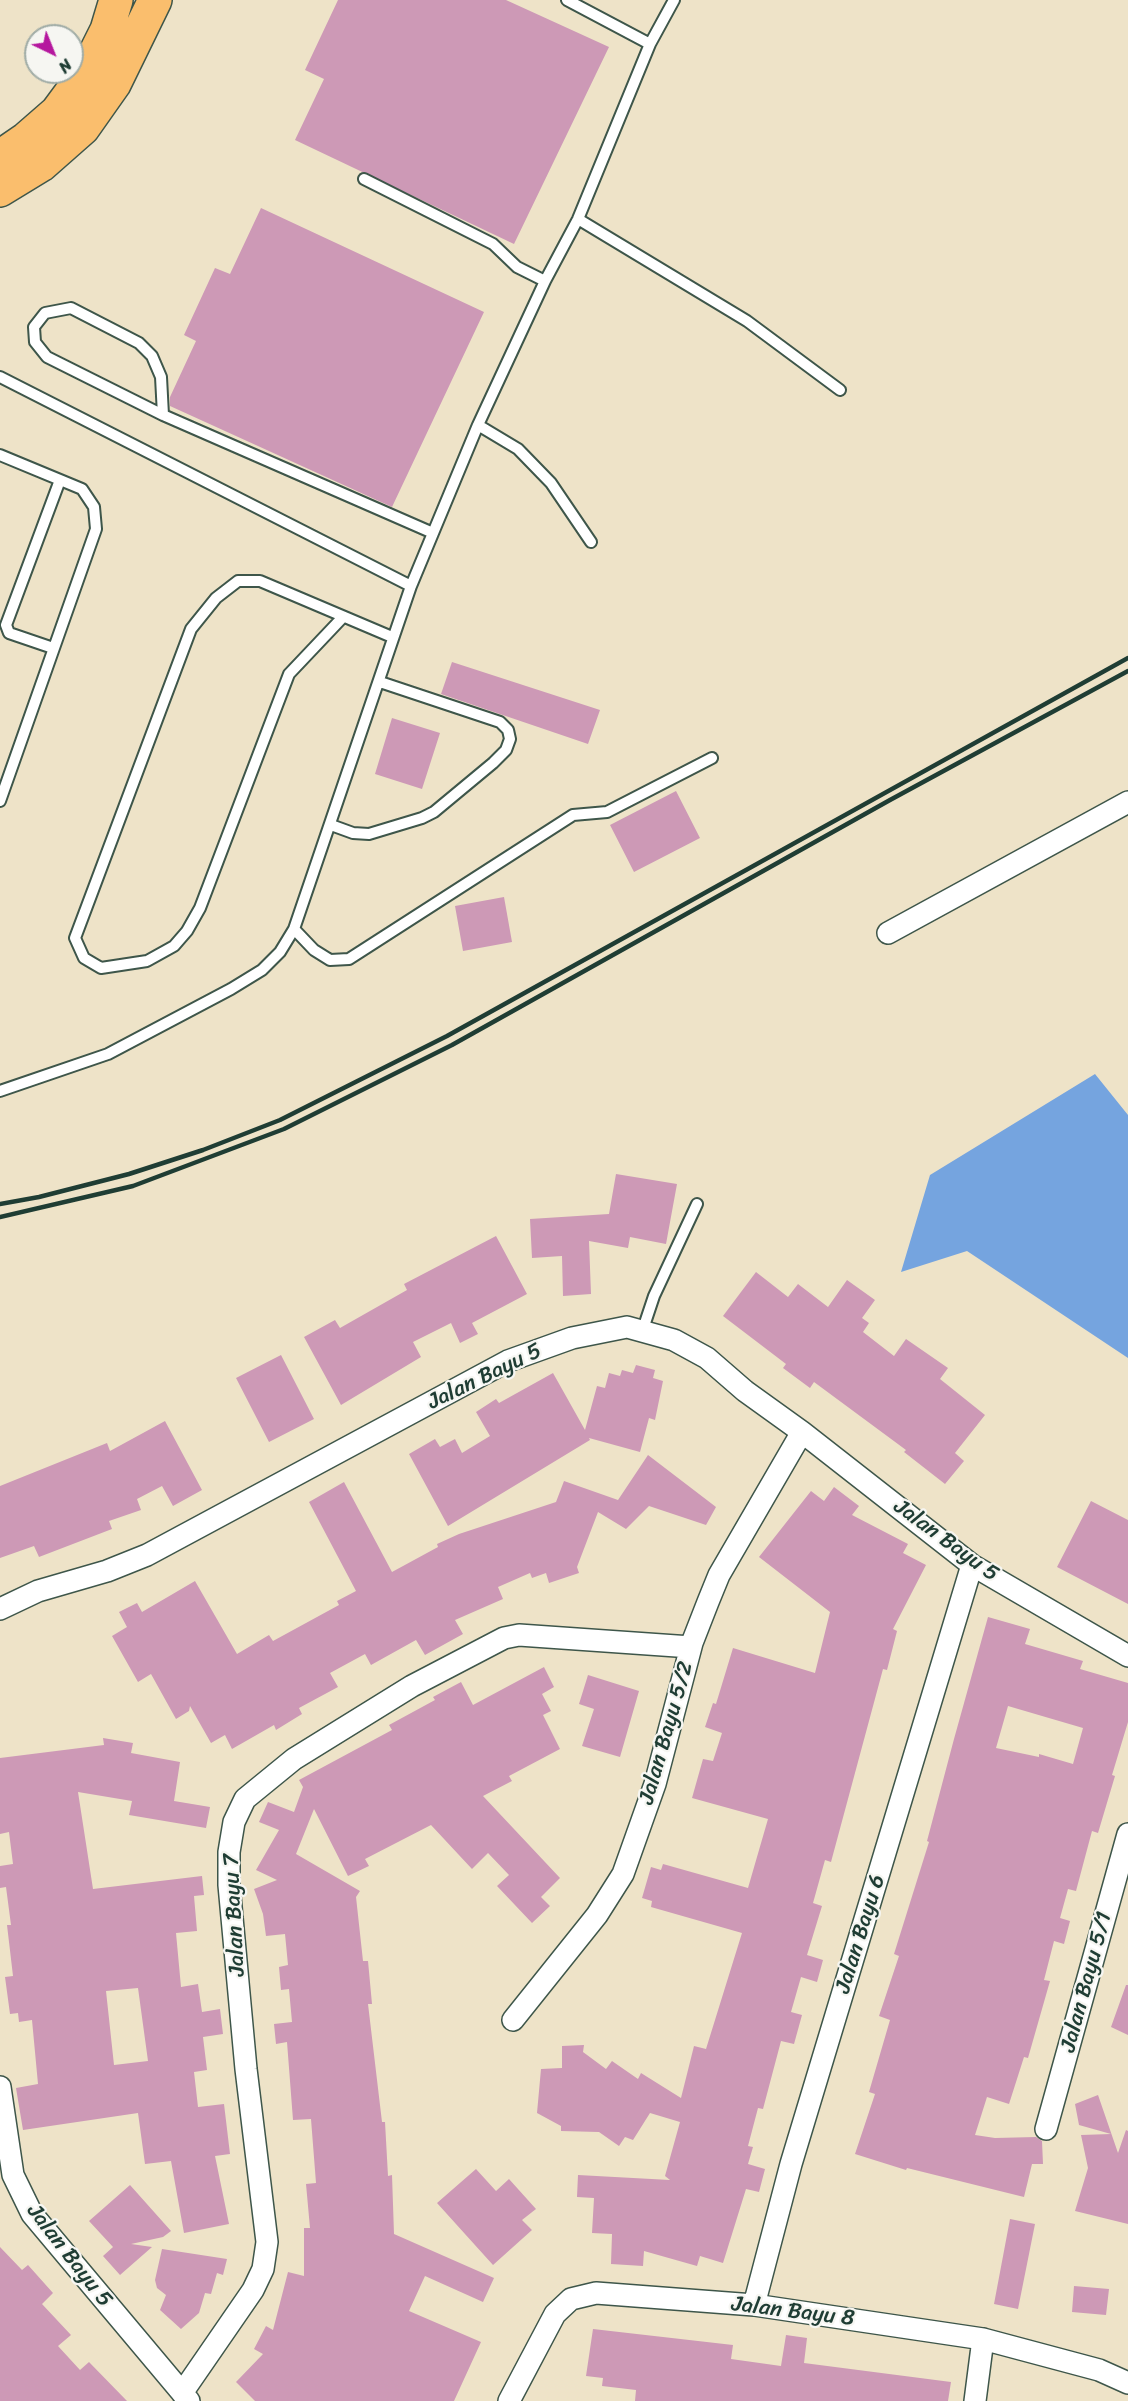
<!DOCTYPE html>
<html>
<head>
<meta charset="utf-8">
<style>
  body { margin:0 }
  #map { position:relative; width:1128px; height:2401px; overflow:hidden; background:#eee3c8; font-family:Sriracha,sans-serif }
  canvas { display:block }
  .north { position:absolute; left:24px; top:24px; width:60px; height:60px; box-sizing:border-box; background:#f6f6f2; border:2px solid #a0aca6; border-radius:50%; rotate:137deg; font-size:16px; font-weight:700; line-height:24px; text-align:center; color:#1f3d34 }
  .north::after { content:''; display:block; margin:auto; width:21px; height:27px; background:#b5179e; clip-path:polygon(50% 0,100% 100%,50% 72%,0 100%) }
</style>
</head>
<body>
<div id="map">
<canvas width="1128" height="2401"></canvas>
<div class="north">N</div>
</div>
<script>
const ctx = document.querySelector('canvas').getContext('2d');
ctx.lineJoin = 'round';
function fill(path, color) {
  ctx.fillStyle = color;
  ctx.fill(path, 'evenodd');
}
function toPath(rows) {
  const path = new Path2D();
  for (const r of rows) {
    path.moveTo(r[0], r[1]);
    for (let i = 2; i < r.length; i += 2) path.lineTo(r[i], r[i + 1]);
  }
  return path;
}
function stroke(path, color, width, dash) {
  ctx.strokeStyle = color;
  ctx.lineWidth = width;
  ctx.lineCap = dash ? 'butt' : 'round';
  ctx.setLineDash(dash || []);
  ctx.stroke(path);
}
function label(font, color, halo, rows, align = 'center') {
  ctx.font = font + ' Sriracha,sans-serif';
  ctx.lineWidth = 4.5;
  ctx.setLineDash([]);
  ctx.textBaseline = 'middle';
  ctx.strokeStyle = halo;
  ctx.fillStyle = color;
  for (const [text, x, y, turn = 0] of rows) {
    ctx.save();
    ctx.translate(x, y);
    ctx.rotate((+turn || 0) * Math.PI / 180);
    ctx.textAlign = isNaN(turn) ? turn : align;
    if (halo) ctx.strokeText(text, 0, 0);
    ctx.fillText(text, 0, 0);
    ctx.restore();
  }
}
fill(toPath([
  [1095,1074,1128,1115,1128,1358,967,1251,901,1272,930,1175]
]), '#75a4df');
fill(toPath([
  [338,0,506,0,609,47,514,244,295,140,324,79,305,70],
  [261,208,484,312,392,507,170,406,170,397,196,341,184,335,215,268,230,274],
  [452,662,600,710,588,744,441,694],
  [392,718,440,733,422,789,375,774],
  [676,791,700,838,634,872,610,825],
  [504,897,512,942,463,951,455,906],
  [616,1174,677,1184,666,1244,630,1237,628,1248,589,1241,591,1294,563,1296,562,1256,532,1258,530,1219,609,1214],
  [496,1236,527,1294,472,1323,478,1334,460,1343,451,1323,413,1342,421,1357,341,1405,304,1337,335,1320,340,1328,407,1290,404,1284],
  [756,1272,788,1297,798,1284,828,1307,847,1280,875,1300,862,1318,869,1323,863,1332,894,1356,906,1339,948,1368,940,1379,985,1415,955,1453,964,1461,945,1484,904,1452,906,1450,814,1382,810,1388,783,1368,786,1364,723,1316],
  [281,1355,314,1419,269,1442,236,1378],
  [636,1365,655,1370,653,1378,663,1381,655,1420,649,1418,640,1452,589,1438,590,1440,448,1526,409,1454,435,1439,440,1447,455,1439,462,1453,490,1436,476,1412,496,1399,499,1403,553,1373,585,1430,597,1386,605,1388,609,1373,620,1376,622,1370,633,1373],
  [165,1421,202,1490,173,1506,162,1486,137,1499,141,1510,109,1521,112,1529,39,1557,34,1546,0,1558,0,1486,107,1443,110,1451],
  [648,1455,716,1507,706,1525,649,1506,626,1529,598,1512,577,1567,579,1573,549,1583,546,1573,532,1578,530,1573,498,1587,503,1599,455,1620,463,1634,425,1655,416,1640,371,1665,365,1654,330,1673,338,1687,299,1708,302,1714,276,1730,274,1725,232,1749,225,1735,211,1743,190,1706,189,1711,176,1719,151,1674,138,1682,112,1636,127,1627,119,1612,137,1603,142,1612,195,1581,237,1654,269,1635,273,1641,339,1605,337,1601,356,1591,309,1502,344,1482,392,1572,438,1547,437,1544,459,1534,556,1502,564,1481,618,1500],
  [834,1487,859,1506,852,1515,908,1544,903,1553,926,1565,893,1629,897,1631,887,1670,883,1669,831,1862,825,1860,813,1903,822,1906,807,1955,823,1960,817,1982,801,1977,791,2012,802,2015,794,2044,781,2041,763,2109,758,2108,748,2146,753,2147,748,2164,765,2169,759,2192,746,2189,723,2263,700,2256,697,2266,644,2251,643,2266,611,2264,612,2234,592,2233,594,2198,577,2197,578,2175,670,2180,665,2176,680,2122,650,2113,633,2140,625,2137,619,2146,599,2132,561,2131,561,2126,537,2113,541,2069,562,2068,562,2046,584,2045,583,2052,606,2069,612,2061,638,2079,641,2073,681,2098,694,2046,706,2049,742,1933,651,1907,652,1901,642,1898,651,1867,661,1870,663,1864,748,1888,768,1819,692,1798,703,1759,713,1761,722,1733,705,1727,713,1703,716,1704,733,1648,815,1673,830,1612,759,1557,811,1491,824,1501],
  [1091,1501,1128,1520,1128,1604,1057,1567],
  [988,1617,1030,1629,1025,1644,1083,1661,1080,1669,1128,1683,1128,1722,1112,1775,1115,1776,1098,1833,1092,1831,1076,1891,1068,1889,1060,1918,1070,1921,1064,1944,1054,1941,1044,1980,1050,1981,1028,2058,1024,2057,1009,2104,987,2097,975,2135,995,2138,1036,2137,1042,2141,1043,2164,1032,2164,1024,2197,907,2168,906,2170,855,2154,875,2094,869,2092,890,2020,879,2016,899,1956,894,1954,929,1842,927,1841,954,1739],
  [1008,1706,1083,1728,1073,1764,1039,1754,1039,1757,996,1748],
  [544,1667,554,1687,542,1694,551,1711,543,1715,560,1749,509,1776,512,1781,483,1796,560,1878,541,1897,550,1906,532,1923,497,1886,509,1875,488,1853,472,1869,431,1825,365,1859,369,1866,348,1876,314,1809,296,1854,360,1891,356,1897,363,1961,368,1961,372,2004,368,2004,382,2122,385,2122,388,2176,392,2175,394,2234,494,2278,483,2302,425,2276,409,2311,481,2342,454,2401,255,2401,236,2382,263,2354,254,2349,266,2326,273,2330,288,2272,304,2276,304,2228,310,2228,306,2184,316,2183,311,2119,293,2120,287,2042,276,2044,274,2024,292,2022,289,1989,281,1990,279,1967,288,1965,285,1934,266,1936,263,1914,254,1889,277,1880,256,1870,279,1830,259,1822,268,1802,294,1812,303,1787,299,1780,392,1730,389,1725,435,1700,433,1697,461,1682,473,1705],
  [588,1675,639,1691,620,1757,582,1746,594,1709,579,1704],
  [103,1738,133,1743,131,1753,180,1762,174,1801,210,1807,206,1828,129,1815,132,1801,78,1792,93,1889,202,1876,204,1895,194,1896,197,1931,176,1933,181,1987,198,1984,202,2012,220,2009,223,2034,203,2037,207,2070,194,2072,198,2107,224,2104,230,2154,215,2156,229,2224,184,2233,171,2161,145,2164,138,2113,23,2130,16,2088,38,2084,32,2020,19,2022,18,2013,10,2014,5,1977,13,1976,7,1925,11,1925,6,1887,0,1888,0,1866,13,1864,9,1832,0,1834,0,1758,104,1745],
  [138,1988,148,2061,114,2065,106,1991],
  [1126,1985,1128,1985,1128,2035,1111,2027],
  [1098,2095,1118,2153,1126,2130,1128,2131,1128,2224,1075,2211,1088,2168,1081,2135,1111,2134,1079,2125,1075,2104],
  [476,2169,496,2191,509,2179,536,2209,522,2220,532,2230,493,2265,437,2203],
  [130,2185,171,2231,163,2237,131,2244,152,2247,120,2275,103,2256,113,2247,89,2221],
  [1010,2219,1035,2224,1018,2309,994,2304],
  [0,2247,22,2270,28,2265,53,2293,42,2304,71,2335,58,2346,80,2370,89,2362,127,2401,0,2401],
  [162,2249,227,2259,223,2275,217,2273,211,2294,205,2293,199,2313,181,2329,160,2310,166,2295,157,2288,155,2280],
  [1074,2286,1109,2289,1106,2315,1072,2312],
  [593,2329,733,2345,731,2359,781,2366,786,2335,807,2338,804,2363,951,2382,948,2401,635,2401,636,2390,602,2386,603,2378,586,2376]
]), '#cd99b6');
const service = toPath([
  [567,0,650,44],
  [364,179,493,244,517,267,545,281],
  [578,219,747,321,840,390],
  [0,377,411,586,478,425,545,281,578,219,650,44,674,0],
  [163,415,161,377,152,356,139,343,71,308,45,313,34,327,35,342,47,357,163,415,433,533],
  [478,425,518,449,551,483,591,542],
  [0,455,82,489,94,507,96,529,0,801],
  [343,617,289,674,200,908,187,931,174,946,147,961,101,968,84,958,75,938,191,629,216,598,238,581,260,581,392,637],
  [53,648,9,633,6,625,60,480],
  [331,825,353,833,369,834,422,818,434,812,493,763,506,750,510,739,508,730,500,722,380,682],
  [294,929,411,586],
  [0,1091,108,1054,231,989,262,970,280,952,294,929,314,950,330,960,349,959,573,815,607,812,712,758],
  [643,1329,654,1296,697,1204]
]);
const minor = toPath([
  [888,933,1128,802],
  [0,1609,38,1591,107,1571,147,1555,508,1361,572,1338,627,1327,674,1340,707,1358,745,1391,802,1432,972,1565,1128,1656],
  [513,2020,597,1915,623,1874,655,1784,692,1643,708,1602,719,1575,802,1432],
  [0,2087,13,2175,32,2214,189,2401],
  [1046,2129,1128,1834],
  [754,2305,791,2164,972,1565],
  [182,2393,253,2290,263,2269,267,2242,246,2069,229,1885,229,1852,234,1822,245,1799,294,1759,412,1686,504,1638,519,1635,691,1647],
  [509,2401,555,2314,571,2299,596,2293,754,2305,983,2339,1099,2370,1128,2383],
  [975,2401,983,2339]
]);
const motorway = toPath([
  [0,157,26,139,57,112,85,74,107,30,116,0],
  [0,190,41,165,83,128,114,84,155,0]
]);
stroke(service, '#3e564a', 14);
stroke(minor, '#3e564a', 24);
stroke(motorway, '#3e564a', 36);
stroke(service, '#fff', 10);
stroke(minor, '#fff', 21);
stroke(motorway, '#fabe6d', 33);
stroke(toPath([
  [0,1204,39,1197,129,1174,203,1150,280,1120,447,1036,1128,658],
  [0,1217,133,1186,284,1129,452,1045,890,800,1128,671]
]), '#1f3d34', 4.5);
label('22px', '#1f3d34', '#f6f6f2', [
  ["Jalan Bayu 5",485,1377,-26],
  ["Jalan Bayu 5",946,1541,36],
  ["Jalan Bayu 5/2",667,1733,-74],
  ["Jalan Bayu 7",235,1915,-93],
  ["Jalan Bayu 6",861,1934,-73],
  ["Jalan Bayu 5/1",1087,1982,-75],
  ["Jalan Bayu 5",69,2256,52],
  ["Jalan Bayu 8",793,2312,7]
]);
</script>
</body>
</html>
